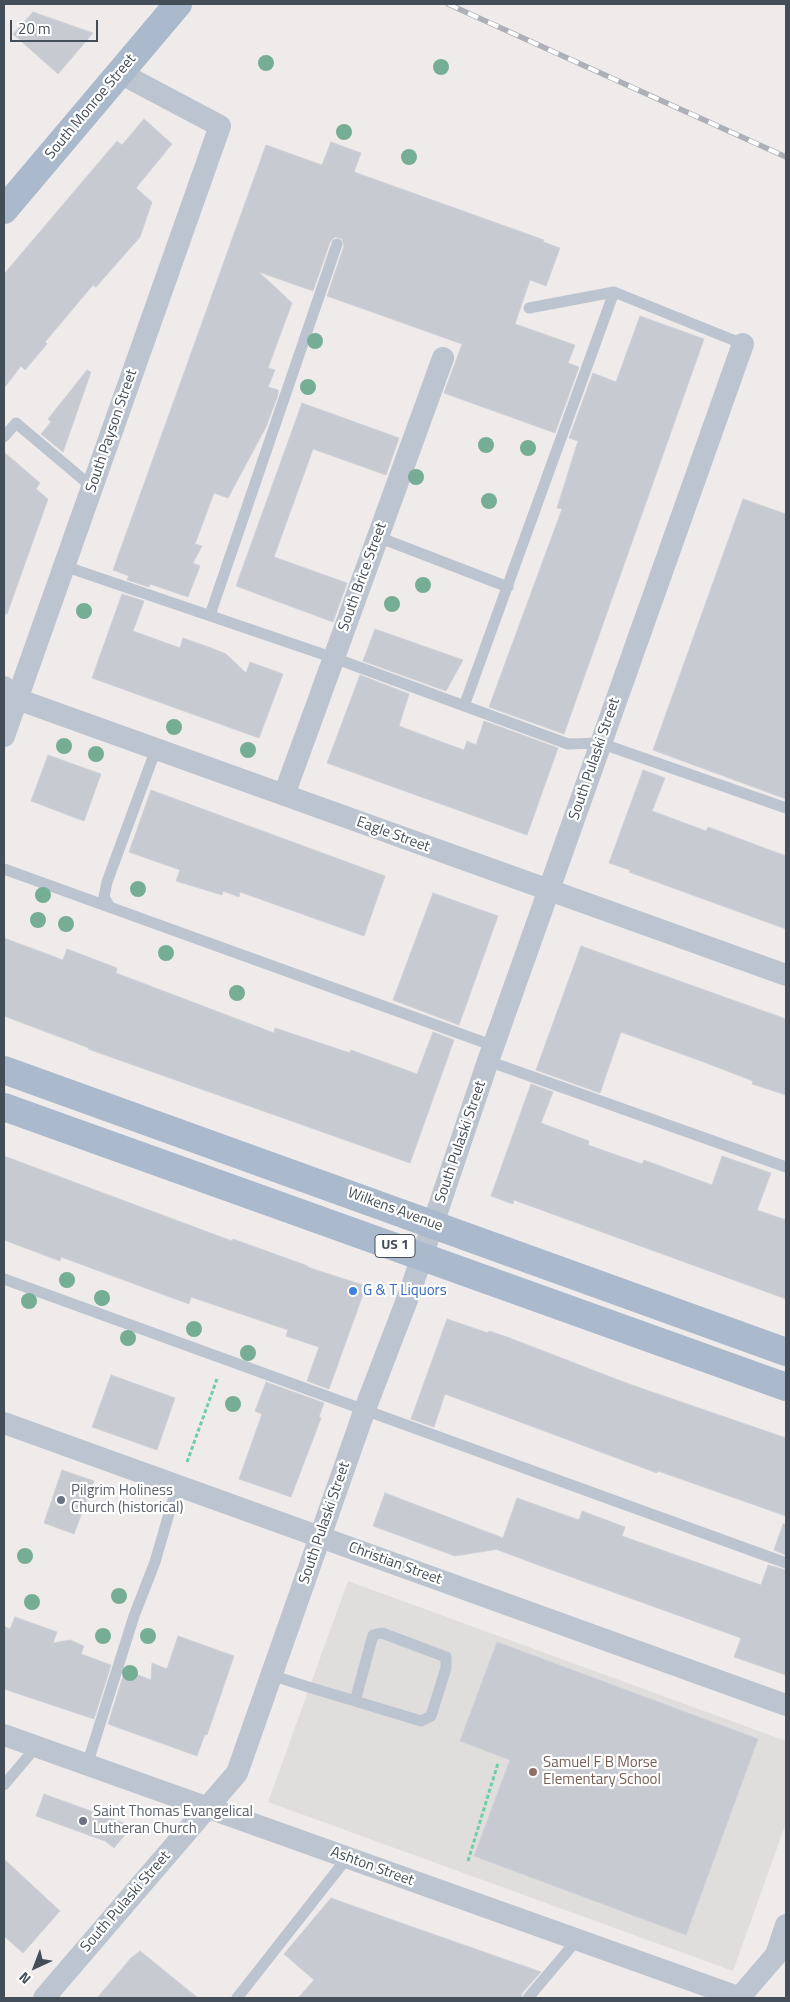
<!DOCTYPE html>
<html>
<head>
<meta charset="utf-8">
<style>
  body { margin:0 }
  #map { position:relative; width:790px; height:2002px; overflow:hidden; background:#efebeb; font-family:"Titillium Web",sans-serif }
  canvas { display:block }
  .frame { position:absolute; inset:0; border:5px solid #444e59; pointer-events:none }
  .north { position:absolute; left:10px; top:1942px; width:50px; height:50px; -webkit-text-stroke:4px #fff; paint-order:stroke; rotate:223deg; font-size:14px; font-weight:700; line-height:20px; text-align:center; color:#444e59 }
  .north::after { content:''; display:block; margin:auto; width:18px; height:22px; background:#444e59; clip-path:polygon(50% 0,100% 100%,50% 72%,0 100%) }
  .scale { position:absolute; left:10px; top:20px; width:88px; height:22px; box-sizing:border-box; border:2px solid #444e59; border-top:0; padding-left:6px; font-size:15px; line-height:18px; white-space:nowrap; color:#444e59; -webkit-text-stroke:4px #fff; paint-order:stroke }
</style>
</head>
<body>
<div id="map">
<canvas width="790" height="2002"></canvas>
<div class="frame"></div>
<div class="north">N</div>
<div class="scale">20 m</div>
</div>
<script>
const ctx = document.querySelector('canvas').getContext('2d');
ctx.lineJoin = 'round';
function fill(path, color) {
  ctx.fillStyle = color;
  ctx.fill(path, 'evenodd');
}
function toPath(rows) {
  const path = new Path2D();
  for (const r of rows) {
    path.moveTo(r[0], r[1]);
    for (let i = 2; i < r.length; i += 2) path.lineTo(r[i], r[i + 1]);
  }
  return path;
}
function stroke(path, color, width, dash) {
  ctx.strokeStyle = color;
  ctx.lineWidth = width;
  ctx.lineCap = dash ? 'butt' : 'round';
  ctx.setLineDash(dash || []);
  ctx.stroke(path);
}
function label(font, color, halo, rows, align = 'center') {
  ctx.font = font + ' "Titillium Web",sans-serif';
  ctx.lineWidth = 4.5;
  ctx.setLineDash([]);
  ctx.textBaseline = 'middle';
  ctx.strokeStyle = halo;
  ctx.fillStyle = color;
  for (const [text, x, y, turn = 0] of rows) {
    ctx.save();
    ctx.translate(x, y);
    ctx.rotate((+turn || 0) * Math.PI / 180);
    ctx.textAlign = isNaN(turn) ? turn : align;
    if (halo) ctx.strokeText(text, 0, 0);
    ctx.fillText(text, 0, 0);
    ctx.restore();
  }
}
fill(toPath([
  [348,1581,786,1741,786,1823,733,1971,268,1802]
]), '#e0dddd');
const building = toPath([
  [33,12,93,33,58,74,13,34,33,12],
  [144,119,172,144,136,188,152,202,140,237,96,287,93,285,45,342,47,344,25,370,21,366,4,388,4,274,117,141,122,145,144,119],
  [331,142,361,153,354,172,544,240,543,242,560,248,546,286,530,280,515,324,575,345,568,363,579,367,555,433,444,393,462,344,327,296,344,246,342,239,335,237,330,242,313,291,259,272,292,303,268,368,275,370,268,387,278,390,278,395,266,427,228,498,214,493,195,544,202,546,193,563,200,566,188,597,150,584,149,587,127,580,129,576,113,570,266,145,322,165,331,142],
  [640,316,704,339,564,734,489,707,562,509,557,508,578,441,569,438,593,373,616,382,640,316],
  [87,370,91,372,63,452,41,434,51,422,48,419,87,370],
  [302,403,399,438,386,475,313,449,274,557,347,583,333,622,236,586,302,403],
  [4,452,40,483,36,489,48,499,7,614,4,614,4,452],
  [743,499,786,514,786,799,653,750,743,499],
  [122,594,144,601,133,631,180,648,183,638,214,649,226,654,246,673,250,662,283,674,259,738,92,678,122,594],
  [375,629,463,660,446,691,363,661,375,629],
  [360,675,409,694,399,726,431,738,464,750,467,741,476,745,484,721,558,748,527,835,327,763,360,675],
  [48,755,101,774,84,821,31,801,48,755],
  [643,770,665,778,652,811,706,831,708,827,786,856,786,929,629,872,630,870,609,863,643,770],
  [151,790,385,876,364,936,240,892,239,897,223,891,222,895,176,881,180,870,129,852,151,790],
  [433,893,498,916,459,1025,393,1000,433,893],
  [4,938,63,960,67,949,117,968,116,973,274,1033,275,1028,350,1053,351,1050,417,1074,433,1032,454,1040,410,1163,88,1049,89,1048,4,1016,4,938],
  [581,946,786,1019,786,1095,752,1084,753,1081,701,1061,621,1032,600,1093,536,1070,581,946],
  [531,1084,553,1092,541,1123,589,1141,588,1145,642,1164,644,1160,712,1185,722,1156,771,1173,757,1210,786,1220,786,1299,514,1200,513,1204,491,1196,531,1084],
  [4,1156,232,1241,233,1239,308,1266,307,1267,366,1286,329,1389,307,1381,319,1347,286,1336,288,1330,191,1297,189,1304,61,1257,60,1261,4,1240,4,1156],
  [447,1319,488,1333,489,1331,507,1337,629,1384,786,1438,786,1516,658,1471,657,1473,445,1394,434,1427,411,1419,447,1319],
  [111,1375,175,1398,157,1450,92,1427,111,1375],
  [266,1382,324,1403,319,1417,321,1418,291,1497,239,1479,262,1414,255,1411,266,1382],
  [62,1470,94,1481,74,1534,44,1523,62,1470],
  [385,1493,503,1538,517,1498,579,1520,582,1511,625,1527,622,1536,761,1585,768,1565,786,1570,786,1675,734,1657,741,1638,549,1569,498,1550,499,1549,455,1556,373,1526,385,1493],
  [783,1524,786,1524,786,1555,774,1550,783,1524],
  [15,1617,57,1632,53,1643,70,1640,84,1646,81,1654,111,1665,94,1719,4,1689,4,1626,10,1629,15,1617],
  [178,1636,234,1656,207,1735,205,1734,197,1756,108,1724,125,1670,151,1680,152,1663,167,1669,178,1636],
  [497,1642,758,1739,686,1935,474,1856,510,1760,460,1741,497,1642],
  [44,1794,132,1826,114,1848,105,1841,36,1816,44,1794],
  [4,1859,60,1911,23,1953,4,1936,4,1859],
  [331,1898,387,1918,541,1972,522,1993,521,1998,298,1998,314,1980,284,1954,331,1898],
  [140,1951,198,1998,97,1998,131,1958,140,1951]
]);
fill(building, '#c8cad1');
stroke(building, '#cfd1d8', 1);
stroke(toPath([
  [187,1462,217,1379],
  [468,1861,498,1763]
]), '#6ecea5', 3, [4, 2.5]);
stroke(toPath([
  [529,308,614,292,743,344],
  [4,437,16,423,92,487],
  [378,537,508,587],
  [64,566,334,658,568,744,600,743,786,808],
  [210,615,337,244],
  [464,706,614,292],
  [4,869,494,1046],
  [110,907,104,897,107,882,156,749],
  [488,1061,786,1167],
  [4,1279,786,1563],
  [271,1675,305,1686,355,1701,421,1721,431,1716,446,1668,446,1657,382,1633,373,1635,355,1701],
  [87,1765,134,1616,155,1562,177,1486],
  [4,1785,36,1747],
  [237,1998,347,1858],
  [528,1998,577,1940]
]), '#bcc5cf', 11);
stroke(toPath([
  [4,687,17,699,786,975],
  [4,736,220,126,120,73],
  [284,795,443,358],
  [4,1423,786,1705],
  [4,1735,741,1998],
  [44,1998,237,1773,365,1409,410,1292,488,1061,743,344],
  [739,1998,776,1955,786,1925]
]), '#bcc5cf', 22);
stroke(toPath([
  [4,210,178,4],
  [4,1070,786,1352],
  [4,1107,786,1387]
]), '#aab9cc', 28);
const rail = toPath([
  [448,4,786,157]
]);
stroke(rail, '#adb0b6', 5.5);
stroke(rail, '#fff', 4, [11]);
ctx.fillStyle = '#76ad95';
for (const [x, y] of [
  [266,63],
  [441,67],
  [344,132],
  [409,157],
  [315,341],
  [308,387],
  [486,445],
  [528,448],
  [416,477],
  [489,501],
  [423,585],
  [392,604],
  [84,611],
  [174,727],
  [64,746],
  [248,750],
  [96,754],
  [138,889],
  [43,895],
  [38,920],
  [66,924],
  [166,953],
  [237,993],
  [67,1280],
  [102,1298],
  [29,1301],
  [194,1329],
  [128,1338],
  [248,1353],
  [233,1404],
  [25,1556],
  [119,1596],
  [32,1602],
  [103,1636],
  [148,1636],
  [130,1673]
]) {
  ctx.beginPath();
  ctx.arc(x, y, 8, 0, 2 * Math.PI);
  ctx.fill();
}
for (const [x, y, r, color] of [
  [353,1291,5,"#3f7fe0"],
  [61,1500,5,"#6b7280"],
  [533,1772,5,"#8d6e63"],
  [83,1821,5,"#6b7280"]
]) {
  const dot = new Path2D();
  dot.arc(x, y, r, 0, 2 * Math.PI);
  ctx.fillStyle = color;
  ctx.fill(dot);
  stroke(dot, '#fff', 2);
}
for (const [x, y, w] of [
  [395,1246,40]
]) {
  const box = new Path2D();
  box.roundRect(x - w / 2, y - 11.5, w, 23, 4);
  ctx.fillStyle = '#fff';
  ctx.fill(box);
  stroke(box, '#444e59', 1);
}
label('bold 14px', '#444e59', null, [
  ["US 1",395,1246]
]);
label('15px', '#444e59', '#fff', [
  ["South Monroe Street",91,107,-50],
  ["South Payson Street",112,431,-71],
  ["South Brice Street",363,577,-70],
  ["South Pulaski Street",595,759,-71],
  ["Eagle Street",393,835,20],
  ["South Pulaski Street",461,1142,-71],
  ["Wilkens Avenue",395,1210,20],
  ["South Pulaski Street",325,1523,-71],
  ["Christian Street",395,1564,20],
  ["Ashton Street",372,1867,20],
  ["South Pulaski Street",126,1902,-49]
]);
label('15px', '#366cbe', '#fff', [
  ["G & T Liquors",363,1291]
], 'left');
label('15px', '#5b616d', '#fff', [
  ["Pilgrim Holiness",71,1491],
  ["Church (historical)",71,1508],
  ["Saint Thomas Evangelical",93,1812],
  ["Lutheran Church",93,1829]
], 'left');
label('15px', '#785e54', '#fff', [
  ["Samuel F B Morse",543,1763],
  ["Elementary School",543,1780]
], 'left');
</script>
</body>
</html>
